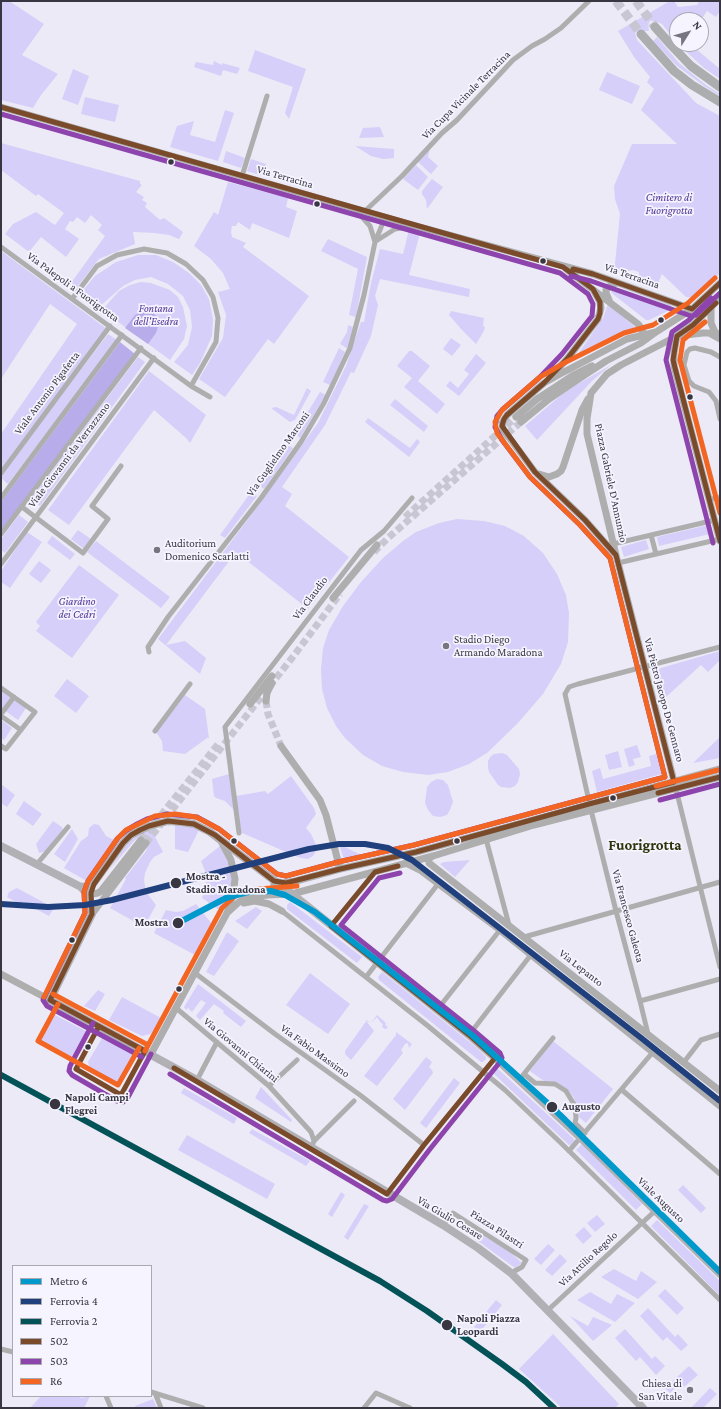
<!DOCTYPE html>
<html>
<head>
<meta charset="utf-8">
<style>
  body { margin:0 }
  #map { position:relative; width:721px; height:1409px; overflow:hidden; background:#eceaf6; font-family:"Crimson Pro",serif }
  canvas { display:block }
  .frame { position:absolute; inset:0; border:2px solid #383641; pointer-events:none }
  .legend { position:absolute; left:12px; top:1265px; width:140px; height:132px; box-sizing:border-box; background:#f5f4ff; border:1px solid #a9a8b3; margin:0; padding:5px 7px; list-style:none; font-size:12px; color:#383641 }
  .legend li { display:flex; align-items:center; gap:8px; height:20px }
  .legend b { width:20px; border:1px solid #a9a8b3 }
  .north { position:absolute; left:669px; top:12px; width:40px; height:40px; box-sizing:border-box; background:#f5f4ff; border:1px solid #a9a8b3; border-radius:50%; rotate:53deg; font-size:11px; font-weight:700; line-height:16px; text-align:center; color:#383641 }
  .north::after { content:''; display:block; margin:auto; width:14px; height:18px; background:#777580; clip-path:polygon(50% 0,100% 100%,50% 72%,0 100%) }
</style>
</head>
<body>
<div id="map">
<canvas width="721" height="1409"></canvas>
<div class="frame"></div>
<ul class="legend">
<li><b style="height:5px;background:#09c"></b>Metro 6</li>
<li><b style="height:5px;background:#203f7d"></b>Ferrovia 4</li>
<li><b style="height:5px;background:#025257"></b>Ferrovia 2</li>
<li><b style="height:5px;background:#7a4b2a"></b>502</li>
<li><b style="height:5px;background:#8e44ad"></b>503</li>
<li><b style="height:5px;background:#f26522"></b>R6</li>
</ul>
<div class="north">N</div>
</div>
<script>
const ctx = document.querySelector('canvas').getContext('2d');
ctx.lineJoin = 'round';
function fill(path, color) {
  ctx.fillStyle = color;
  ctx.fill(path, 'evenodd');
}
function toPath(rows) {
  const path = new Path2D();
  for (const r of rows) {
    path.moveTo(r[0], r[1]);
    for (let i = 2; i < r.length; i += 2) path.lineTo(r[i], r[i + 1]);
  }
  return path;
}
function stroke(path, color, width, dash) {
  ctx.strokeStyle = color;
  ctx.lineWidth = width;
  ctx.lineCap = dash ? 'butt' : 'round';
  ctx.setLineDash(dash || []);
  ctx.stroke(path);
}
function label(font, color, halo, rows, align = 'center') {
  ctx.font = font + ' "Crimson Pro",serif';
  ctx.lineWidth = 3.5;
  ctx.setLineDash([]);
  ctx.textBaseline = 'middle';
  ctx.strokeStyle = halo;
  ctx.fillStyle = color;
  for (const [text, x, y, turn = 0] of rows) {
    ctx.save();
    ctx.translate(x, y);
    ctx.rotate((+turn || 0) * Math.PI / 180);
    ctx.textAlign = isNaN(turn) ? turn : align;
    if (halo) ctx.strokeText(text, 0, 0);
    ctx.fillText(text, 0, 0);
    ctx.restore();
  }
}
fill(toPath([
  [1,1,9,1,44,24,22,55,58,74,41,95,33,108,1,100],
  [670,1,674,1,678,7,697,5,699,1,720,1,720,11,716,17,707,11,701,20,677,20,677,43,662,24,655,21,650,21,648,25,649,31,638,31,635,33,637,40,696,103,720,116,720,273,695,298,686,297,662,274,658,283,639,278,639,272,633,270,614,273,620,214,615,199,614,186,632,144,677,144,641,110,654,89,647,82,650,77,634,57,618,31],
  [657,37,679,63,706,85,720,94,720,96,704,86,677,66,653,41],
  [678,44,690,44,720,69,720,79,704,68],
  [255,50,306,69,289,119,285,113,293,87,248,71],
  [214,61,222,65,222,63,240,68,237,74,223,70,221,76,194,67,196,62,213,65],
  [73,69,89,76,78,105,62,99],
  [607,72,640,86,632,104,599,90],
  [85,97,119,105,115,122,81,114],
  [225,110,234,113,218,161,170,147,177,126,194,121,190,135,215,142],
  [380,127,384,137,359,138,363,128],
  [1,143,140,181,140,184,142,185,136,192,144,197,142,200,147,203,145,207,160,220,164,218,183,232,179,239,169,235,155,233,133,232,135,244,99,259,77,287,71,283,105,236,98,230,102,225,91,215,85,223,77,217,73,222,70,221,65,229,79,239,66,257,41,237,29,252,5,234,13,224,36,212,55,225,64,213,38,194,36,196,1,170],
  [355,146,394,149,394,158,383,159,371,156],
  [430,148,428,157,438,166,431,174,418,162],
  [226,151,245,158,241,168,223,162],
  [251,159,266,164,263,176,247,171],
  [416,165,428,177,418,190,403,179],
  [432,179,443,187,427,209,426,200,422,194,422,191],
  [228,182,288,198,286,207,297,211,289,238,252,223,250,230,238,222,236,226,232,226,231,232,232,237,246,243,243,247,309,296,274,344,268,339,225,397,199,379,223,338,226,315,218,292,230,289,223,273,211,259,194,246,214,212,218,215],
  [409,230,420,233,409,275,470,289,469,297,380,279,375,296,378,305,371,336,354,373,351,372,325,425,282,487,292,494,285,506,349,557,308,609,236,552,166,645,185,641,206,658,200,674,158,639,246,522,318,423,346,366,361,322,364,322,371,283,380,249,403,254],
  [328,239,367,257,356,317,349,315,358,269,321,251],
  [1,251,107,329,19,451,108,334,117,340,8,484,1,478,1,474,4,470,1,468,1,434,77,324,50,304,1,379],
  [138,255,156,255,173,262,189,273,201,285,209,299,213,319,212,336,200,363,192,375,174,362,188,345,192,327,190,310,183,296,168,284,151,277,135,280,123,286,98,308,79,295,95,276,116,262],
  [141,282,151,283,170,290,178,297,183,307,187,326,184,339,170,360,102,310,119,291,130,285],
  [615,287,671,305,672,309,649,320,646,320,614,295,611,292],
  [608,304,636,328,576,357,603,318],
  [451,311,484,318,483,326,485,327,484,331,476,344,462,330,449,315],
  [348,325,353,327,348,349,340,344,347,332],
  [451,338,461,345,452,356,443,349],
  [339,348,345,352,330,385,323,382],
  [409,351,412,351,430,366,418,381,445,404,437,414,404,387,412,378,397,366],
  [476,354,486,363,459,396,446,386,450,381,458,388,469,374,464,370],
  [138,357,145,362,40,506,31,499],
  [611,365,592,381,537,440,525,426,560,396,576,385],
  [149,371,206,415,190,443,186,438,154,410,69,525,48,510],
  [307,388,311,391,295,420,290,422,271,408,276,407,294,415],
  [320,392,326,395,300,438,295,433],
  [395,399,428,426,424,432,390,405],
  [368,418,410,448,417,439,420,442,409,457,365,422],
  [286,444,293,448,264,489,257,484],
  [251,492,257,496,225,538,220,535],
  [19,515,28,522,5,553,1,550,1,539],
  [457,519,484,521,505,526,524,536,543,553,557,574,566,595,569,613,568,642,561,664,543,694,517,724,487,753,469,764,448,772,428,775,403,772,382,766,363,755,345,738,336,726,327,708,322,689,321,669,323,648,329,630,343,606,361,582,383,558,403,541,416,532,439,523],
  [708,525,710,534,659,546,657,537],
  [78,530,91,539,84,549,71,539],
  [27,532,42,542,10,588,1,582,1,571],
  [52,536,75,554,70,560,47,543],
  [646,540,649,549,624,557,621,547],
  [96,541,170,597,161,608,87,552],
  [39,561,51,570,41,583,29,574],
  [79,565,119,595,72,658,36,631,40,626,36,622],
  [720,651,720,660,708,672,701,665,665,698,661,696,654,670],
  [67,679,89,696,76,713,54,696],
  [1,690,26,708,18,720,1,708],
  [185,695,205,709,209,738,207,738,185,754,163,751,162,741,156,732],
  [1,720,12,728,4,740,1,738],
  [720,737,720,758,693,763],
  [637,745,641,757,633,759,635,765,629,767,624,749],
  [618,751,622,767,609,770,605,755],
  [502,753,507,755,519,769,520,774,518,782,515,786,510,788,501,787,498,785,489,772,488,768,488,761,490,757,494,754],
  [660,753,665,773,597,792,592,771,600,768,603,779,651,766,649,756],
  [229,774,235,811,225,801,216,798,214,796,212,779],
  [291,776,314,808,316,814,306,828,311,834,316,845,316,851,313,856,308,859,301,858,293,855,240,832,236,796,265,791,268,794],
  [437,779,443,780,448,785,453,802,450,810,447,815,440,817,433,816,428,810,425,803,427,787,431,782],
  [1,784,15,795,7,807,1,803],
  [24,801,42,814,33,826,16,814],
  [53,821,62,827,63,831,47,851,39,853,36,844],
  [94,824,99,825,106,836,116,841,89,878,85,880,64,868,81,841,88,836,89,828],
  [175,824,188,826,199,830,188,852,175,849],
  [72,829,78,839,65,862,54,854],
  [151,829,163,852,154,857,150,862,145,873,144,880,146,892,156,905,144,927,110,908,126,879,125,878,146,851,147,847,146,843,137,839,134,841,110,869,126,846,134,838],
  [339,844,365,857,346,861,344,859],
  [220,846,229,864,232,880,229,897,222,912,202,898,205,890,207,878,205,871,201,861],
  [470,860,455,877,440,864,444,862],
  [17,888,54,908,49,916,23,902,21,905,7,897,9,892],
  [290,902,362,957,357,963,287,909,287,905],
  [196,904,212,924,195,955,154,933,166,910,176,912,183,911],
  [256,907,262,911,247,929,235,921],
  [227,932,239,941,214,976,206,972],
  [382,972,477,1048,486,1057,486,1059,483,1062,481,1062,379,980,378,977],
  [310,973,350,1004,328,1034,286,1005],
  [198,984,246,1021,241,1027,223,1013,224,1011,214,1004,200,1020,196,1016,206,1003,201,1000,192,1012,188,1008,186,1010,184,1007],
  [98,990,105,994,95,1011,84,1006],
  [122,997,161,1018,154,1031,150,1034,142,1036,109,1020],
  [53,1014,86,1031,73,1058,40,1040],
  [377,1015,386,1023,385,1024,388,1028,385,1029,382,1027,383,1024,381,1023,377,1017,371,1023,367,1021,367,1022,374,1031,351,1060,345,1054,345,1051,367,1020,371,1023],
  [396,1032,412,1044,409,1048,408,1043,405,1044,401,1050,403,1053,377,1086,364,1076,396,1035],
  [102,1038,134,1054,120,1081,116,1082,89,1066,88,1062],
  [553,1041,613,1089,586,1123,579,1117,574,1098,569,1091,553,1082,544,1081,530,1071],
  [426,1057,432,1062,429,1067,432,1070,433,1073,405,1110,393,1099],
  [497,1068,573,1138,575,1141,571,1146,569,1145,493,1073],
  [454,1078,460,1083,426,1128,420,1123],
  [261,1087,292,1120,291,1122,255,1098],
  [184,1088,237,1118,234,1124,181,1093],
  [252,1129,310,1161,306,1166,249,1133],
  [187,1135,275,1184,267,1199,178,1150],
  [582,1144,642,1204,636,1210,576,1150],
  [683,1185,706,1208,701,1213,678,1190],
  [341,1192,345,1195,332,1217,328,1214],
  [364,1204,369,1206,348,1240,344,1237],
  [597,1215,605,1224,595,1232,587,1223],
  [454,1219,508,1250,522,1263,515,1268,452,1222],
  [657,1220,720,1281,720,1296,651,1226],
  [584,1227,592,1236,583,1244,575,1235],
  [548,1244,555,1250,541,1265,534,1259],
  [560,1254,567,1261,552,1276,545,1270],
  [614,1269,636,1281,641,1271,657,1282,638,1299,601,1277],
  [665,1289,684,1308,677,1315,658,1296],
  [590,1292,611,1304,617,1294,635,1303,615,1322,577,1300],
  [496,1300,502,1305,480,1332,474,1327],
  [648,1308,675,1337,678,1334,688,1345,681,1351,667,1337,663,1341,640,1316],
  [570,1316,588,1326,593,1317,612,1325,593,1341],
  [625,1329,652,1359,655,1356,665,1366,656,1375,640,1357,636,1361,615,1338],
  [553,1334,619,1404,615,1408,562,1408,519,1369],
  [689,1366,698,1375,684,1387,680,1383,670,1393,665,1388],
  [710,1388,717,1394,703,1408,691,1408],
  [41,1396,75,1396,82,1398,90,1396,84,1408,30,1408],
  [153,1399,157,1408,135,1408,135,1406]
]), '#d6cff9');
fill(toPath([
  [143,311,152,312,156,316,159,323,156,333,148,344,125,328,135,315],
  [120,342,135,354,1,531,1,502]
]), '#b8aceb');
stroke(toPath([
  [405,517,516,417],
  [374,552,388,538,521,422],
  [266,701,268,714,281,746],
  [141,840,219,743],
  [146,843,292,658,340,594]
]), '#c8c6d2', 7, [7, 3.5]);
stroke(toPath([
  [616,1,641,34],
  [636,1,655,27]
]), '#c8c6d2', 9, [9, 4.5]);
stroke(toPath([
  [242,176,267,96],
  [355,209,370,226,375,242],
  [365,211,402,176,442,133,457,120,513,60,532,46,545,39,561,28,589,1],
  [376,241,395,229,414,226],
  [1,247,191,386,210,397],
  [72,299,97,266,117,255,144,249,167,253,186,264,203,280,213,297,218,318,216,342,191,386],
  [720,357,711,352,695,348,690,349,687,352,684,365,689,381,694,386,709,392,716,401,720,419],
  [1,473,110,326],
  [1,498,122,335],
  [710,500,717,497],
  [22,507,83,553,108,519,92,506,121,466],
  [1,534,141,348],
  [651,535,656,554],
  [613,544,715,520],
  [618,563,720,539],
  [1,564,154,358],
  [149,652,148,647,168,617,261,498,301,442,324,403,350,348,364,295,375,242,382,225,382,216],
  [1,688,35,712,6,749,1,746],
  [1,714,14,697],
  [1,716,21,730],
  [155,731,190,684],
  [676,789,720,967],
  [239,833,225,727,361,550,384,531,412,498],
  [486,839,509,925],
  [37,864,68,827],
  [282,911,428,1026,505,1090,561,1143,720,1300],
  [331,926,375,872],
  [524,937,720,882],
  [195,973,275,1034,360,1095,424,1145],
  [366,977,438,884],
  [640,1001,720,979],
  [176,1008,269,1086,311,1132,314,1141,311,1148],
  [437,1010,500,930],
  [648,1034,640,1001,616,911,591,810,565,694,569,687,578,684,720,647],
  [469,1035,530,956],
  [684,1062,701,1040,720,1034],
  [524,1074,535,1083,555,1084,566,1091,575,1106,576,1118,575,1123,585,1133],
  [523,1075,553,1038],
  [197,1080,217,1042],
  [269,1086,297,1060],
  [622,1090,720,1174],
  [314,1141,354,1101],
  [569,1151,653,1052],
  [387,1194,424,1145,495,1058],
  [443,1225,453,1213,526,1260,522,1267,511,1273],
  [547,1311,656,1210],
  [1,1349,13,1352],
  [151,1392,203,1408],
  [155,1393,161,1408],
  [106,1396,111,1408],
  [364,1408,376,1393,410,1408]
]), '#afaeaf', 5);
stroke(toPath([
  [1,107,416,226,593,274,692,309],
  [566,269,638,324,642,329,643,337],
  [609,300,606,293,606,290,610,286,616,283],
  [711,307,711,323,714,330,719,337],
  [677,336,674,352,674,366,720,541],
  [677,336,703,333,709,333,720,339],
  [550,377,567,359,598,319,601,308,600,302,594,291],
  [516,417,537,399,557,386,572,376,592,366],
  [521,422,549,399,580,378,606,361,641,343,656,332,692,309,720,283],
  [539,474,549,477,557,474,561,471,563,467,582,410,588,399],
  [614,553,585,520,535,472,508,436,503,429,502,423,507,415,544,383,560,374,627,339,656,332],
  [333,598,377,545],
  [266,701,267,693,272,683],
  [250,704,272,676],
  [281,746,320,800,326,815,340,869],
  [676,789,616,555,587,434,587,419,591,393,607,374,621,365,677,336,693,325,720,298],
  [433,856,429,858,429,863,720,1091],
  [406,863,420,870,500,930,720,1106],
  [83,888,93,894,98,893,101,891,141,840],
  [267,895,274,889,274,881,282,883,296,881,340,869,416,852,720,769],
  [244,903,254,901,260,902,269,904,282,911],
  [227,913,239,902,248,897,267,895,292,894,433,856,534,825,720,777],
  [92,914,146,843],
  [1,974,50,1000],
  [151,1054,227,913,233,895,235,879,231,860,221,841]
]), '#aeaeaf', 7);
stroke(toPath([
  [1,846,81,887,87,894,90,900,92,914,50,1000,197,1080,443,1225,478,1248,511,1273,643,1408],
  [81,887,89,886,93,884,123,843,131,835,149,826,168,821,182,822,194,824,210,832,292,894,469,1035,502,1064,581,1138,720,1274]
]), '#b1b1b5', 8);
stroke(toPath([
  [655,27,671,45,691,66,720,87],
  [641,34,674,71,692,85,720,102]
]), '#acadaf', 9);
stroke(toPath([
  [1,107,563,267,593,289,600,302,600,313,598,319,567,359,544,383,507,415,504,419,502,426,535,472,585,520,616,555,674,782,589,804,416,852,340,869,286,883,274,881,215,835,194,824,168,821,149,826,140,830,131,835,123,843,94,884,91,893,92,914,50,1000,145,1051],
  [573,269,593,274,692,309,720,283],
  [716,303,693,325,677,336,673,360,720,541],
  [658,793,720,777],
  [99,1026,76,1069,121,1095,145,1051],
  [174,1068,387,1194,424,1145,495,1058,469,1035,331,926,375,872,398,866]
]), '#7a4b2a', 5);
stroke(toPath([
  [1,114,560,273,588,294,593,304,592,316,562,354,539,378,502,410,497,416,495,427,502,440,530,477,580,525,610,558,665,777,414,845,338,862,286,876,277,874,219,829,197,817,167,814,147,819,137,824,127,830,118,838,88,881,84,892,85,913,43,1000,47,1006,142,1057],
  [571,276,591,281,691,316,696,315,720,293],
  [711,298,689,320,672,332,666,360,713,543],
  [660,800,720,784],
  [93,1023,70,1066,69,1071,72,1075,117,1101,123,1102,127,1099,151,1054],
  [170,1074,383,1200,387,1201,392,1199,430,1149,500,1062,502,1058,500,1053,473,1030,341,925,379,878,400,873]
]), '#8e44ad', 5);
stroke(toPath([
  [705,322,683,340,680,360,720,513],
  [656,786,718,770],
  [53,994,148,1045],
  [44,997,85,913,84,892,88,881,117,839,126,830,155,816,175,814,196,817,206,822,219,829,277,874,286,876,338,862,414,845,665,777,610,558,580,525,530,477,497,433,495,422,502,410,540,377,566,362,624,333,653,325,688,303,715,278],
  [58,1004,38,1041,118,1085,139,1048],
  [145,1051,222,908,235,896,246,890,297,886]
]), '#f26522', 5);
stroke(toPath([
  [1,904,48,907,85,905,112,900,309,849,339,844,365,844,388,848,412,860,640,1037,720,1101]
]), '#203f7d', 6);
stroke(toPath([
  [1,1075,380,1281,427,1311,502,1364,526,1382,554,1408]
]), '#025257', 6);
stroke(toPath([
  [178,923,226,898,248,892,271,891,285,895,315,912,472,1035,553,1108,720,1272]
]), '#09c', 6);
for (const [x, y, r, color] of [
  [171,162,3.5,"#383641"],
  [317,204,3.5,"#383641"],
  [543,261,3.5,"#383641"],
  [661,320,3.5,"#383641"],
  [690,397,3.5,"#383641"],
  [157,550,4,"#777580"],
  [446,646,4,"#777580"],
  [613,798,3.5,"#383641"],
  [234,841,3.5,"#383641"],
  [457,841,3.5,"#383641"],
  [176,883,6,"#383641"],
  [178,923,6,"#383641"],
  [72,940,3.5,"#383641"],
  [179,989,3.5,"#383641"],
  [88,1047,3.5,"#383641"],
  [55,1104,6,"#383641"],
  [552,1107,6,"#383641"],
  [447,1325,6,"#383641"],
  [690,1390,4,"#777580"]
]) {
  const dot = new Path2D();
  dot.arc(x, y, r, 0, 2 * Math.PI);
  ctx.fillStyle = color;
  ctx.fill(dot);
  stroke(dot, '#f5f4ff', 1.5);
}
label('11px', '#383641', '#f5f4ff', [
  ["Via Cupa Vicinale Terracina",466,95,-45],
  ["Via Terracina",285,177,16],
  ["Via Terracina",632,276,19],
  ["Via Palepoli a Fuorigrotta",73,287,36],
  ["Viale Antonio Pigafetta",47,393,-53],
  ["Via Guglielmo Marconi",278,454,-55],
  ["Viale Giovanni da Verrazzano",69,455,-53],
  ["Piazza Gabriele D'Annunzio",611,483,78],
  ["Via Claudio",310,598,-53],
  ["Via Pietro Jacopo De Gennaro",664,700,75],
  ["Via Francesco Galeota",628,916,75],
  ["Via Lepanto",581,968,38],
  ["Via Giovanni Chiarini",241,1050,40],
  ["Via Fabio Massimo",315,1051,36],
  ["Viale Augusto",661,1200,44],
  ["Via Giulio Cesare",450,1218,31],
  ["Piazza Pilastri",497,1229,33],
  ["Via Attilio Regolo",588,1259,-43]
]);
label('italic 11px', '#4f3294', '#f5f4ff', [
  ["Cimitero di",669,198],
  ["Fuorigrotta",669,211],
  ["Fontana",156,309],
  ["dell'Esedra",156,322],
  ["Giardino",77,602],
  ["dei Cedri",77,615]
]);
label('11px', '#383641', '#f5f4ff', [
  ["Auditorium",165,544],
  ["Domenico Scarlatti",165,557],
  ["Stadio Diego",454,640],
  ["Armando Maradona",454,653],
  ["Chiesa di",682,1384,"right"],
  ["San Vitale",682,1397,"right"]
], 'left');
label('bold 11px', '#383641', '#f5f4ff', [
  ["Mostra -",186,877],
  ["Stadio Maradona",186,890],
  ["Mostra",168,923,"right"],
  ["Napoli Campi",65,1098],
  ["Flegrei",65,1111],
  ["Augusto",562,1107],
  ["Napoli Piazza",457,1319],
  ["Leopardi",457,1332]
], 'left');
label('bold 15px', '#2e340b', '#f5f4ff', [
  ["Fuorigrotta",645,845]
]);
</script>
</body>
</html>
